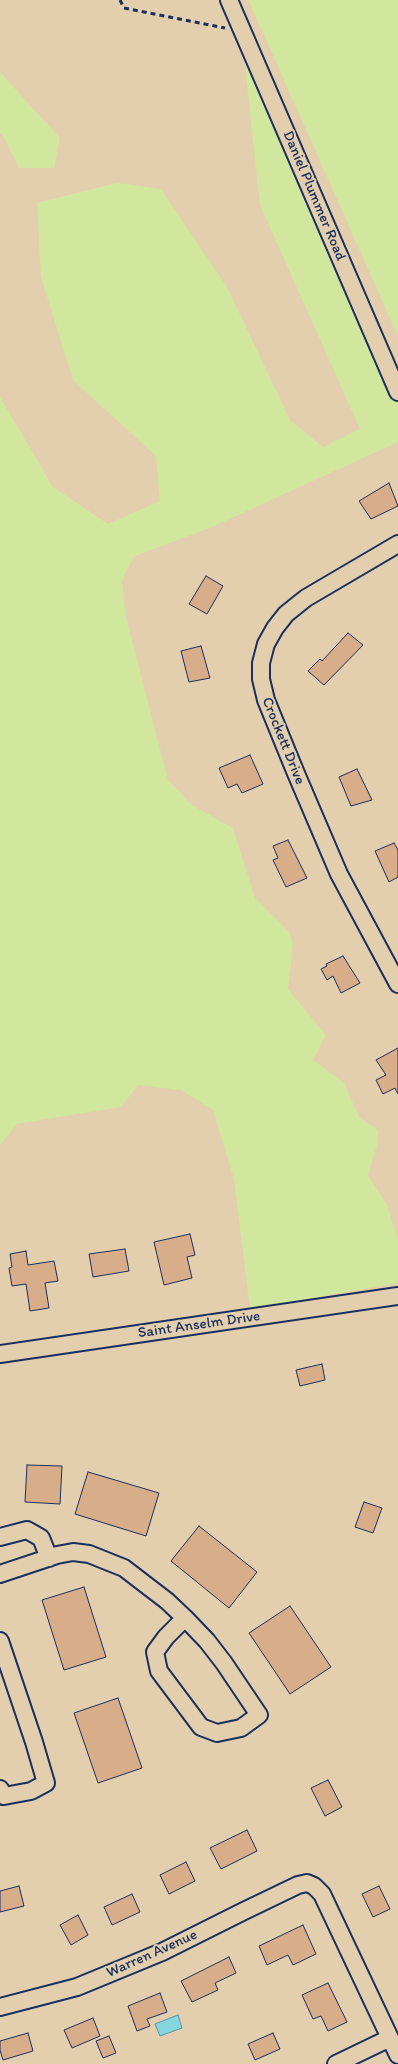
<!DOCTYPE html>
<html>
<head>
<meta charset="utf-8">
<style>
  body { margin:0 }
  canvas { display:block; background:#e3cfad }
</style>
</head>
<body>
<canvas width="398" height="2064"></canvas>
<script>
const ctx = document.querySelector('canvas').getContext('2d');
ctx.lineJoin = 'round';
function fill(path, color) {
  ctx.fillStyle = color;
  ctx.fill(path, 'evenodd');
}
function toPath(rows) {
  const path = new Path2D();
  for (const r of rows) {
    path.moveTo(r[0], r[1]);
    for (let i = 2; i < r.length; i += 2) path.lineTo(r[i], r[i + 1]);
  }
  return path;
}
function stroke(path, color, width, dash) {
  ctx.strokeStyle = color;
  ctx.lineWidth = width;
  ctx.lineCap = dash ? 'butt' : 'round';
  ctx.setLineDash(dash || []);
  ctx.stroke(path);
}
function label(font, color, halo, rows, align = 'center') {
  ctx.font = font + ' Itim,sans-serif';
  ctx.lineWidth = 4;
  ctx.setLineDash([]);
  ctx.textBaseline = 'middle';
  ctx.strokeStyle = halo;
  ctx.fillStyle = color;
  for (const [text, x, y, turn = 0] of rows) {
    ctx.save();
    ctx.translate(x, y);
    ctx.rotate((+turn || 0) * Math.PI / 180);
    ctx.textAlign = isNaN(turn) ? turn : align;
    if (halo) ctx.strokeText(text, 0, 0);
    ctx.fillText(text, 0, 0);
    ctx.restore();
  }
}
fill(toPath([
  [252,0,398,0,398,336,249,1],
  [241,28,398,398,398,442,212,527,133,557,122,581,126,617,168,780,192,805,233,828,255,898,289,932,293,944,288,989,326,1035,313,1060,344,1083,359,1117,378,1130,378,1142,368,1175,387,1205,398,1240,398,1283,250,1309,234,1179,213,1110,181,1090,138,1085,121,1107,17,1124,0,1145,0,397,53,487,108,524,160,501,156,456,73,380,41,277,37,203,117,183,161,189,227,287,290,420,323,447,360,429,260,205],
  [0,72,60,138,54,168,19,168,2,134,0,134]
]), '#d0e79d');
const water = toPath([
  [178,2015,182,2028,160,2036,155,2024,178,2015]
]);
fill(water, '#85d6de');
stroke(water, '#5b93ab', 1);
const building = toPath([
  [389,483,398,506,371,519,359,501,389,483],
  [206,576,223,586,207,614,189,604,206,576],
  [348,633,363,645,324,685,308,671,320,659,322,661,348,633],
  [201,646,210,678,189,682,181,651,201,646],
  [250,755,263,784,242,793,237,784,228,788,219,768,250,755],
  [357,769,372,800,351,806,339,777,357,769],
  [288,840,307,878,286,887,273,860,278,858,273,846,288,840],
  [394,843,398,850,398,877,389,882,375,851,394,843],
  [343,956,360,983,341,993,333,976,327,980,321,969,327,966,326,964,343,956],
  [398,1048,398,1094,395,1088,383,1094,376,1080,386,1075,376,1060,398,1048],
  [190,1234,195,1255,187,1257,192,1278,164,1285,154,1242,190,1234],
  [125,1249,129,1271,93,1277,89,1254,125,1249],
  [26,1251,28,1265,54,1261,58,1281,45,1283,49,1308,30,1311,26,1284,12,1286,9,1268,12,1267,10,1254,26,1251],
  [322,1364,325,1380,300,1386,296,1370,322,1364],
  [27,1465,62,1466,60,1504,25,1502,27,1465],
  [88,1472,159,1493,146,1536,75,1514,88,1472],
  [364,1502,382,1508,373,1533,355,1527,364,1502],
  [199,1526,257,1572,229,1608,171,1561,199,1526],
  [84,1587,106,1657,64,1670,42,1600,84,1587],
  [290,1606,331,1667,290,1694,249,1633,290,1606],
  [118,1698,142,1768,98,1783,74,1713,118,1698],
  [328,1780,342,1807,325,1816,311,1788,328,1780],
  [247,1830,257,1851,221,1869,210,1848,247,1830],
  [186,1862,195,1881,169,1894,160,1875,186,1862],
  [19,1886,24,1906,0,1912,0,1891,19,1886],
  [379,1886,390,1909,373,1917,362,1894,379,1886],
  [132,1894,140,1912,112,1925,104,1907,132,1894],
  [78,1915,88,1935,71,1945,60,1925,78,1915],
  [303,1925,316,1954,293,1965,288,1955,267,1965,259,1946,303,1925],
  [229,1957,236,1973,215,1983,218,1990,192,2002,181,1981,229,1957],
  [328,1983,347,2022,328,2031,321,2016,313,2019,302,1995,328,1983],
  [160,1993,167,2012,147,2019,150,2026,137,2031,128,2006,160,1993],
  [93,2018,100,2036,72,2048,64,2030,93,2018],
  [28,2033,33,2051,3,2060,0,2050,0,2041,28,2033],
  [273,2033,280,2049,255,2060,248,2044,273,2033],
  [109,2036,116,2053,103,2058,96,2041,109,2036]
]);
fill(building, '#d8ad89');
stroke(building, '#1b2f5e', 1);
const minor = toPath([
  [229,0,398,392],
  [398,544,306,598,286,614,275,628,266,644,261,663,261,679,266,700,295,771,339,874,398,984],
  [0,1354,398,1296],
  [0,1537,27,1530,41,1538,49,1558],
  [0,1574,57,1555,73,1552,89,1554,124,1568,167,1601,185,1618,207,1641,224,1663,259,1715,241,1728,217,1733,201,1727,159,1671,155,1652,166,1637,185,1618],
  [0,1641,34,1742,46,1783,31,1791,4,1796,0,1789],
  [0,2007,77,1987,162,1952,244,1911,298,1885,307,1883,314,1886,322,1894,398,2055],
  [336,2064,390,2038]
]);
stroke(minor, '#1b2f5e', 20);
stroke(toPath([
  [120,0,124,8,225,28]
]), '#1b2f5e', 3, [5, 4]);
stroke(minor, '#e3cfad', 16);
label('15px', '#1b2f5e', '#e3cfad', [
  ["Daniel Plummer Road",314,196,67],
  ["Crockett Drive",283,741,68],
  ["Saint Anselm Drive",199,1325,-8],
  ["Warren Avenue",152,1954,-24]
]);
</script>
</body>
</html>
